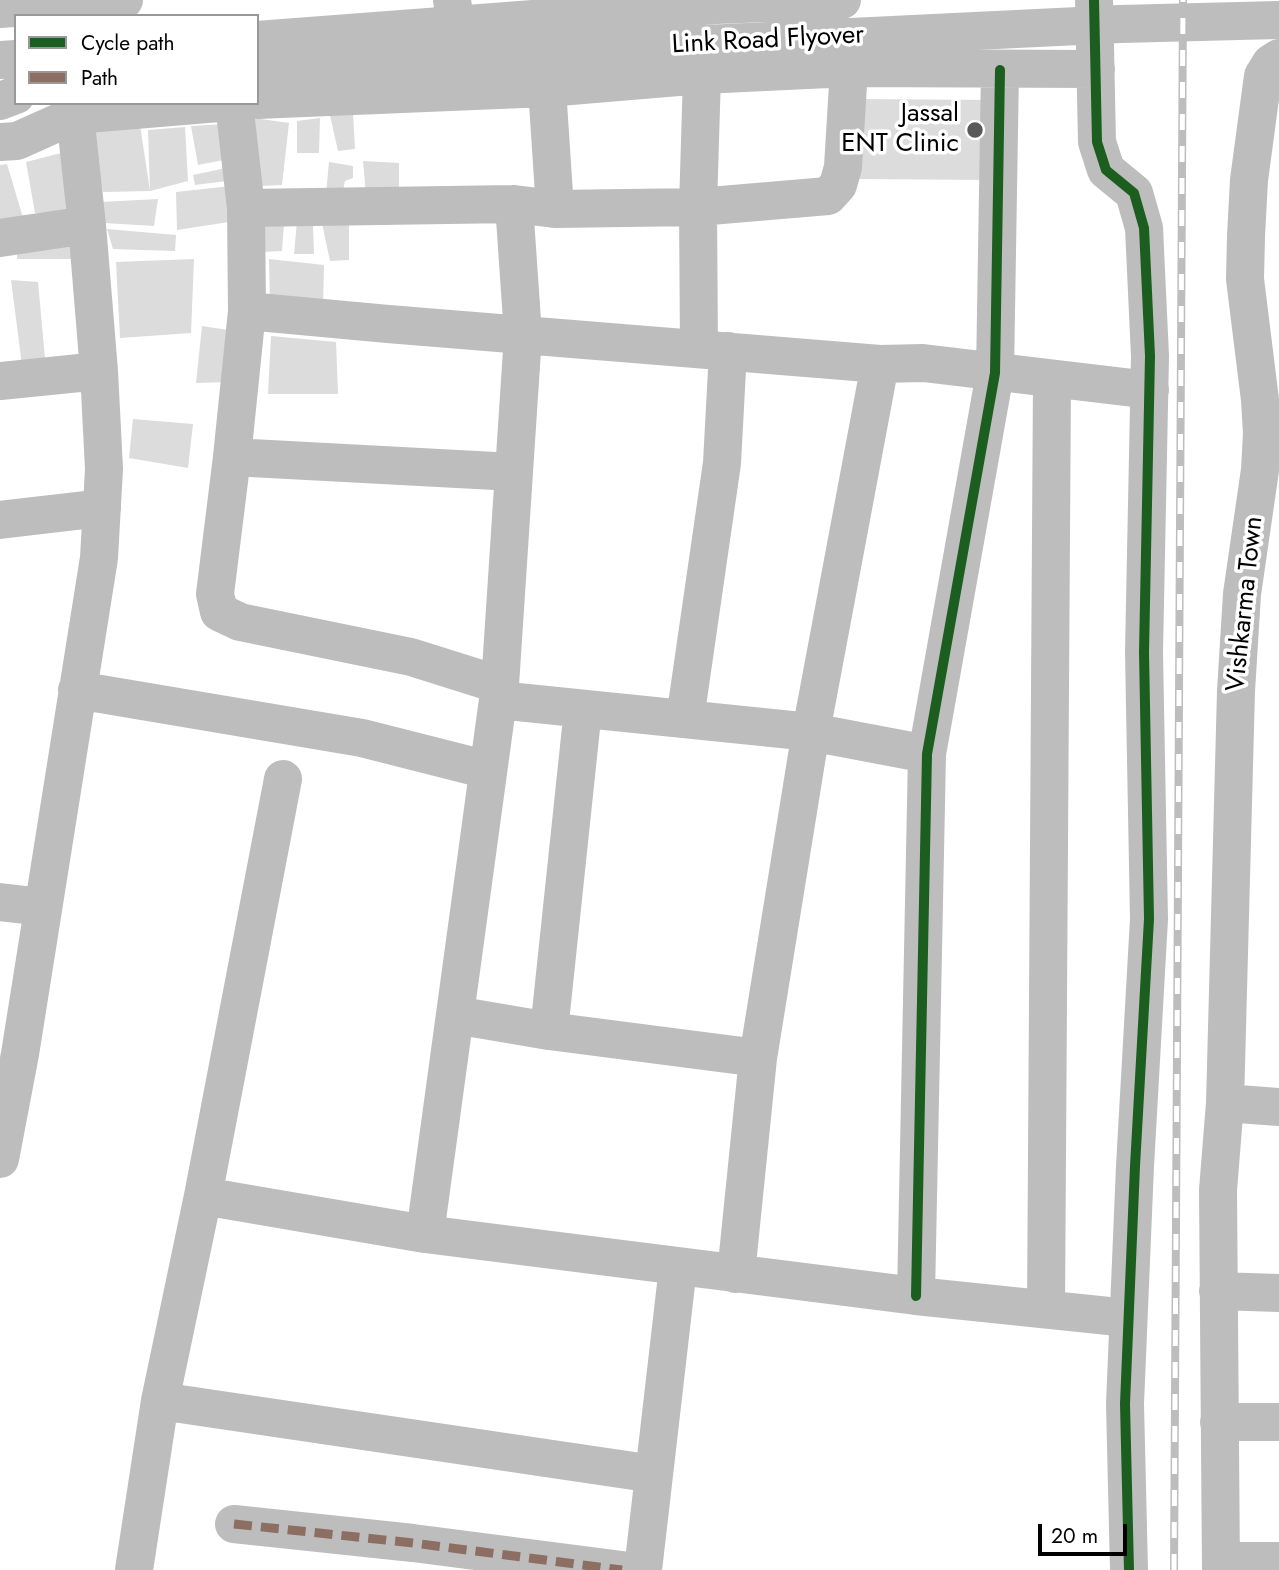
<!DOCTYPE html>
<html>
<head>
<meta charset="utf-8">
<style>
  body { margin:0 }
  #map { position:relative; width:1279px; height:1570px; overflow:hidden; background:#fff; font-family:Jost,sans-serif }
  canvas { display:block }
  .legend { position:absolute; left:14px; top:14px; width:245px; height:91px; box-sizing:border-box; background:#fff; border:2px solid #999; margin:0; padding:9px 12px; list-style:none; font-size:21px; color:#000 }
  .legend li { display:flex; align-items:center; gap:14px; height:35px }
  .legend b { width:35px; border:2px solid #999 }
  .scale { position:absolute; left:1038px; top:1524px; width:89px; height:32px; box-sizing:border-box; border:4px solid #000; border-top:0; padding-left:9px; font-size:21px; line-height:24px; white-space:nowrap; color:#000; -webkit-text-stroke:5px #fff; paint-order:stroke }
</style>
</head>
<body>
<div id="map">
<canvas width="1279" height="1570"></canvas>
<ul class="legend">
<li><b style="height:9px;background:#1b5e20"></b>Cycle path</li>
<li><b style="height:9px;background:#8d6e63"></b>Path</li>
</ul>
<div class="scale">20 m</div>
</div>
<script>
const ctx = document.querySelector('canvas').getContext('2d');
ctx.lineJoin = 'round';
function fill(path, color) {
  ctx.fillStyle = color;
  ctx.fill(path, 'evenodd');
}
function toPath(rows) {
  const path = new Path2D();
  for (const r of rows) {
    path.moveTo(r[0], r[1]);
    for (let i = 2; i < r.length; i += 2) path.lineTo(r[i], r[i + 1]);
  }
  return path;
}
function stroke(path, color, width, dash) {
  ctx.strokeStyle = color;
  ctx.lineWidth = width;
  ctx.lineCap = dash ? 'butt' : 'round';
  ctx.setLineDash(dash || []);
  ctx.stroke(path);
}
function label(font, color, halo, rows, align = 'center') {
  ctx.font = font + ' Jost,sans-serif';
  ctx.lineWidth = 7;
  ctx.setLineDash([]);
  ctx.textBaseline = 'middle';
  ctx.strokeStyle = halo;
  ctx.fillStyle = color;
  for (const [text, x, y, turn = 0] of rows) {
    ctx.save();
    ctx.translate(x, y);
    ctx.rotate((+turn || 0) * Math.PI / 180);
    ctx.textAlign = isNaN(turn) ? turn : align;
    if (halo) ctx.strokeText(text, 0, 0);
    ctx.fillText(text, 0, 0);
    ctx.restore();
  }
}
fill(toPath([
  [857,99,995,100,994,180,857,179],
  [329,111,353,113,355,149,338,151],
  [254,118,289,123,282,185,262,186],
  [320,118,319,153,297,153,297,121],
  [226,124,234,158,198,165,191,126],
  [140,125,150,191,103,192,90,129],
  [185,127,188,181,150,191,148,130],
  [65,152,66,212,35,213,26,162],
  [363,161,399,163,399,198,366,195],
  [329,162,353,166,353,178,345,181,341,199,326,194],
  [7,164,24,221,0,222,0,165],
  [235,166,235,180,195,185,193,175],
  [231,186,229,222,177,230,176,192],
  [158,199,154,226,104,223,101,202],
  [264,217,284,224,282,251,261,252],
  [297,221,313,225,314,254,294,254],
  [322,223,349,225,349,260,330,261],
  [107,229,176,235,175,251,113,249],
  [74,236,78,259,17,259,17,246],
  [194,259,191,333,120,338,116,262],
  [269,259,324,265,323,310,270,305],
  [11,280,38,282,46,369,23,373],
  [202,326,235,331,228,382,196,383],
  [271,336,336,342,338,394,268,394],
  [133,419,193,424,188,468,129,458]
]), '#dcdcdc');
stroke(toPath([
  [452,0,460,58],
  [1094,0,1097,142,1106,170,1134,193,1144,228,1150,356,1144,652,1149,919,1135,1166,1125,1404,1129,1570],
  [0,9,124,0],
  [257,100,547,88,702,75,849,68,1096,69],
  [234,103,246,208,247,311,232,457,215,594,219,612,240,622,411,657,500,685],
  [0,142,17,141,75,115,219,103],
  [246,208,514,204],
  [555,209,698,207,828,196,838,185,843,167,849,68],
  [0,238,87,225],
  [247,311,388,324,880,364,923,363,1150,390],
  [699,349,698,207,702,75],
  [0,381,99,371],
  [232,457,514,472],
  [0,520,102,508],
  [77,690,362,738,488,770],
  [498,700,811,732,927,754],
  [685,719,722,463,728,351],
  [0,902,43,907],
  [455,1015,549,1031,758,1058],
  [549,1031,583,709],
  [1225,1103,1279,1107],
  [0,1159,20,1054,99,558,104,469,99,371,87,225,75,115],
  [203,1196,425,1234,916,1296,1128,1318],
  [425,1234,500,685,523,335,514,204,555,209,547,88],
  [736,1274,758,1058,810,737,880,364],
  [1218,1291,1279,1293],
  [916,1296,927,754,995,373,1000,70],
  [1046,1309,1052,379],
  [160,1401,654,1474],
  [1219,1422,1279,1422],
  [234,1524,413,1543,622,1570],
  [1221,1561,1279,1561],
  [134,1570,160,1401,203,1196,283,779],
  [643,1570,678,1267],
  [1221,1570,1218,1190,1225,1103,1236,691,1242,594,1260,470,1262,433,1260,400,1245,279,1246,236,1249,180,1263,76,1271,63,1279,58]
]), '#bdbdbd', 38);
stroke(toPath([
  [257,40,716,5,842,0],
  [0,60,16,59],
  [257,71,665,46,1120,24,1279,20],
  [0,101,16,95]
]), '#bdbdbd', 38);
const rail = toPath([
  [1174,1570,1183,0]
]);
stroke(rail, '#bdbdbd', 8);
stroke(rail, '#fff', 5, [16]);
stroke(toPath([
  [234,1524,413,1543,622,1570]
]), '#8d6e63', 9, [18, 9]);
stroke(toPath([
  [1094,0,1097,142,1106,170,1134,193,1144,228,1150,356,1144,652,1149,919,1135,1166,1125,1404,1129,1570],
  [916,1296,927,754,995,373,1000,70]
]), '#1b5e20', 10);
for (const [x, y, r, color] of [
  [975,130,9,"#595959"]
]) {
  const dot = new Path2D();
  dot.arc(x, y, r, 0, 2 * Math.PI);
  ctx.fillStyle = color;
  ctx.fill(dot);
  stroke(dot, '#fff', 2.5);
}
label('26px', '#000', '#fff', [
  ["Link Road Flyover",768,41,-3],
  ["Vishkarma Town",1246,604,-84]
]);
label('26px', '#000', '#fff', [
  ["Jassal",959,115],
  ["ENT Clinic",959,145]
], 'right');
</script>
</body>
</html>
